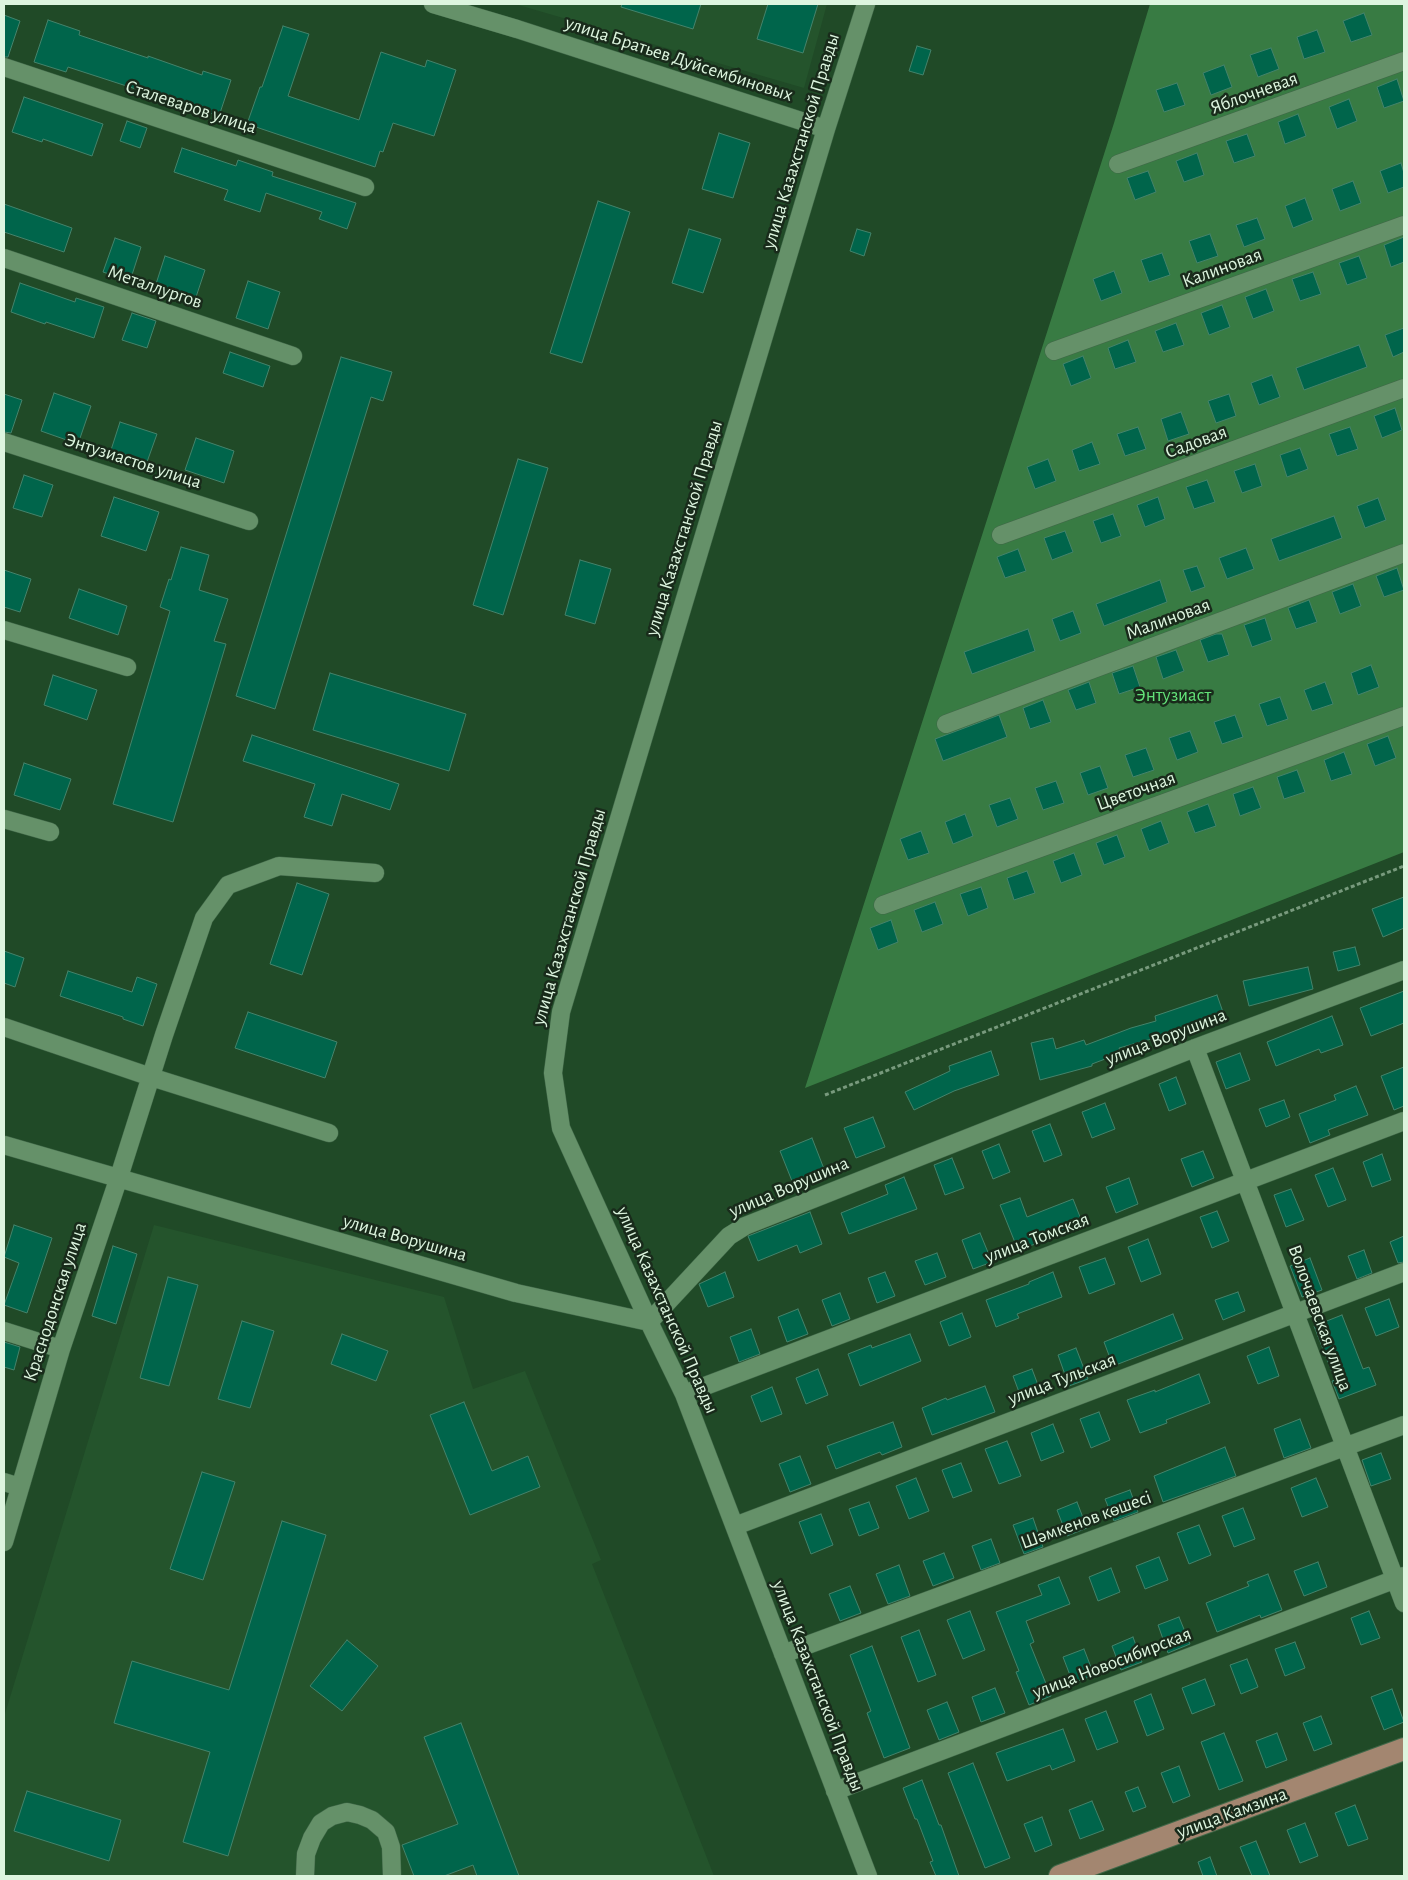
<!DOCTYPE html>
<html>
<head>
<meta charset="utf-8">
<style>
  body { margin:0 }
  #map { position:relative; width:1408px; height:1880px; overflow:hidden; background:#204a27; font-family:"Alegreya Sans",sans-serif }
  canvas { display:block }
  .frame { position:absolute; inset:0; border:5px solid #ddf5df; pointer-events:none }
</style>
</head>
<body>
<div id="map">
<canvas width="1408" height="1880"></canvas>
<div class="frame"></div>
</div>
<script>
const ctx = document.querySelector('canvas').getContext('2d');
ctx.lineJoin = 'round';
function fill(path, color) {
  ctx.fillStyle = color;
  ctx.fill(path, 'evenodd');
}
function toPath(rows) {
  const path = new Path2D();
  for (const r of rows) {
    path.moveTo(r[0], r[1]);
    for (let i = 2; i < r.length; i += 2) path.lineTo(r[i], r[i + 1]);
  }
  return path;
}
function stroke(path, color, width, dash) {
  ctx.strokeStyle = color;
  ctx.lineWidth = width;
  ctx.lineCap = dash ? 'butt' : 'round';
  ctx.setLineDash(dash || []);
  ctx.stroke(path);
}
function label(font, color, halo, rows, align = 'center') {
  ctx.font = font + ' "Alegreya Sans",sans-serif';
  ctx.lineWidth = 5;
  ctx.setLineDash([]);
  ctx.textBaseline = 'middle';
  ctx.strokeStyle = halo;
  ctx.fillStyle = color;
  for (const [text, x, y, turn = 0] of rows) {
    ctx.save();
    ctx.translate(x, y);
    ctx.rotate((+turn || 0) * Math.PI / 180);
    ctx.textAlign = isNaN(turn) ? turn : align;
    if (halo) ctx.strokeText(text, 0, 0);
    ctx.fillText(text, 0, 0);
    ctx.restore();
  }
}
fill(toPath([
  [515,4,827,4,804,88],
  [154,1225,444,1297,473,1389,525,1371,601,1560,592,1564,714,1876,4,1876,4,1717]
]), '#24542c');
fill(toPath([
  [1150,4,1404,4,1404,852,805,1088,1114,123]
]), '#387b43');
const building = toPath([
  [622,4,701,4,693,29,621,7,622,4],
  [768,4,818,4,803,53,757,39,768,4],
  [1364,13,1372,35,1351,42,1343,21,1364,13],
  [4,15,20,21,8,57,4,57,4,15],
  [48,20,80,31,79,35,148,58,148,56,202,75,203,71,231,80,219,116,68,67,66,72,34,62,48,20],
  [283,26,309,34,288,96,359,120,381,52,425,67,427,60,456,70,434,136,393,123,383,152,380,151,375,167,247,124,260,87,262,87,283,26],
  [1317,30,1325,52,1304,59,1297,37,1317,30],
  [917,46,931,50,923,75,909,71,917,46],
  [1271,48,1279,69,1258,77,1250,55,1271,48],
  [1224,65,1232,87,1211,95,1203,73,1224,65],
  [1397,79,1404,101,1384,108,1377,87,1397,79],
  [1177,83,1185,105,1164,112,1156,90,1177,83],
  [24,97,103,124,92,156,43,139,42,142,12,132,24,97],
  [1349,99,1357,121,1337,129,1329,107,1349,99],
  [1298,114,1306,136,1285,144,1278,122,1298,114],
  [127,121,147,128,140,148,120,141,127,121],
  [719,133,750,143,733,198,702,189,719,133],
  [1247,134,1255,156,1234,163,1226,141,1247,134],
  [182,148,236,166,238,160,273,172,272,176,356,203,347,229,319,219,322,212,266,193,260,212,224,200,228,190,174,172,182,148],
  [1197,153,1204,175,1184,182,1176,161,1197,153],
  [1401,163,1404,173,1404,187,1388,193,1380,171,1401,163],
  [1148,171,1156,192,1135,200,1127,178,1148,171],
  [1353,181,1361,203,1340,211,1332,189,1353,181],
  [1305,198,1313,220,1293,228,1285,206,1305,198],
  [598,201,630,212,582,363,550,353,598,201],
  [4,204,72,228,64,252,4,232,4,204],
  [1257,218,1265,239,1244,247,1236,225,1257,218],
  [689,229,721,239,703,293,672,283,689,229],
  [857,229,871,233,864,256,850,251,857,229],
  [1210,234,1218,256,1197,263,1189,241,1210,234],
  [1404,237,1404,262,1391,267,1384,245,1404,237],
  [115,238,141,247,130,281,103,272,115,238],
  [1162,253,1170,275,1149,282,1141,260,1162,253],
  [165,256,205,270,195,300,155,287,165,256],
  [1359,256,1367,278,1347,285,1339,263,1359,256],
  [1114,271,1122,293,1101,301,1093,279,1114,271],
  [1313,272,1321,294,1300,301,1292,279,1313,272],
  [248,281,280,292,268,329,236,318,248,281],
  [20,283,75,302,76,298,104,307,94,338,46,322,45,324,11,312,20,283],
  [1266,289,1274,311,1253,319,1245,297,1266,289],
  [1222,305,1230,327,1209,335,1201,313,1222,305],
  [132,313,156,321,147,348,122,340,132,313],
  [1176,323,1184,345,1163,352,1155,331,1176,323],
  [1404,328,1404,352,1393,357,1385,335,1404,328],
  [1128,340,1136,362,1115,369,1108,348,1128,340],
  [1359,345,1367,367,1304,390,1296,368,1359,345],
  [230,352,270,366,263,387,223,373,230,352],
  [1083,356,1091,378,1071,386,1063,364,1083,356],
  [341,357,392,372,383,401,371,397,275,709,236,696,341,357],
  [1272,375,1280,397,1259,405,1251,383,1272,375],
  [54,393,91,406,78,444,41,431,54,393],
  [4,394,22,400,11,433,4,432,4,394],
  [1229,394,1236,416,1216,423,1208,401,1229,394],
  [1395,408,1402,430,1382,438,1374,416,1395,408],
  [1181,412,1189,434,1168,441,1161,419,1181,412],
  [120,422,157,434,147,462,111,450,120,422],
  [1138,427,1146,449,1125,456,1117,434,1138,427],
  [1350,427,1358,449,1337,456,1329,434,1350,427],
  [196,438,234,451,224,483,185,470,196,438],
  [1092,442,1100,464,1079,471,1072,450,1092,442],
  [1300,448,1308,469,1287,477,1280,455,1300,448],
  [518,459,548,468,503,615,473,605,518,459],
  [1048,459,1056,481,1035,489,1027,467,1048,459],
  [1255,464,1262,486,1242,493,1234,471,1255,464],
  [24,475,53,485,42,517,13,508,24,475],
  [1207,480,1215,502,1194,509,1186,487,1207,480],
  [114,497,159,512,146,551,101,536,114,497],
  [1158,497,1165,519,1145,527,1137,505,1158,497],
  [1378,498,1386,520,1365,528,1357,506,1378,498],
  [1113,514,1121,536,1101,543,1093,521,1113,514],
  [1334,516,1342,538,1279,561,1271,539,1334,516],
  [1065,531,1073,552,1052,560,1044,538,1065,531],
  [181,547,209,555,199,590,228,599,214,641,226,644,173,822,113,804,170,611,160,607,169,579,171,580,181,547],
  [1246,548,1254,569,1227,579,1219,558,1246,548],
  [1018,549,1026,571,1005,578,997,557,1018,549],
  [580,560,611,569,595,624,565,615,580,560],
  [1197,566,1205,587,1191,592,1183,570,1197,566],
  [1397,568,1404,590,1384,597,1376,576,1397,568],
  [4,570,31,579,20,612,4,607,4,570],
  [1160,580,1167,602,1104,626,1096,604,1160,580],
  [1353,584,1361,606,1340,614,1332,592,1353,584],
  [79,589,127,606,118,635,69,618,79,589],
  [1309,600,1317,622,1296,629,1288,608,1309,600],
  [1073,611,1081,633,1060,641,1052,619,1073,611],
  [1265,618,1272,640,1252,647,1244,625,1265,618],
  [1028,629,1035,651,972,674,964,652,1028,629],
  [1216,634,1222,634,1229,655,1208,662,1200,640,1216,634],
  [1176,650,1184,671,1163,679,1156,657,1176,650],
  [1371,665,1379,687,1358,695,1351,673,1371,665],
  [1133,666,1140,687,1119,694,1112,673,1133,666],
  [330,673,466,714,449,771,313,730,330,673],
  [53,675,97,690,87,720,44,705,53,675],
  [1089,682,1096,703,1076,710,1068,690,1089,682],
  [1325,682,1333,704,1312,711,1304,690,1325,682],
  [1280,697,1288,719,1267,726,1259,704,1280,697],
  [1043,700,1051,722,1030,729,1023,708,1043,700],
  [999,715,1007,737,943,761,935,739,999,715],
  [1235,715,1243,737,1222,744,1214,722,1235,715],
  [1190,731,1198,752,1177,760,1169,738,1190,731],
  [252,735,399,784,390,810,342,794,332,826,304,817,315,784,243,761,252,735],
  [1388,736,1396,758,1375,766,1367,744,1388,736],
  [1146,748,1154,770,1133,777,1125,755,1146,748],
  [1344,752,1352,774,1331,781,1324,760,1344,752],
  [24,763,71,779,60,810,14,795,24,763],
  [1100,766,1108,788,1088,795,1080,773,1100,766],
  [1297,770,1305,792,1284,799,1277,777,1297,770],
  [1056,781,1064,803,1043,810,1035,788,1056,781],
  [1253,787,1261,808,1240,816,1233,794,1253,787],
  [1010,798,1018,819,997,827,989,805,1010,798],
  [1208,804,1216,826,1195,833,1187,812,1208,804],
  [965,814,973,836,953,844,945,822,965,814],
  [1161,821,1169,843,1149,851,1141,829,1161,821],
  [921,831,929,853,908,860,900,839,921,831],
  [1117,835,1125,857,1104,865,1096,843,1117,835],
  [1074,853,1082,875,1061,883,1053,861,1074,853],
  [1027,871,1035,893,1014,900,1007,878,1027,871],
  [297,883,329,894,302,975,270,964,297,883],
  [981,887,988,908,968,916,960,894,981,887],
  [1404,897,1404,928,1383,937,1372,909,1404,897],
  [935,902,943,924,922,932,914,910,935,902],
  [891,920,898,942,878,950,870,928,891,920],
  [1355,947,1360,965,1338,971,1333,952,1355,947],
  [4,951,24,958,15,987,4,983,4,951],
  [1308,967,1313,989,1249,1006,1243,981,1308,967],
  [68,971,132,992,137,977,157,984,143,1026,123,1019,123,1017,60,996,68,971],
  [1404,991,1404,1023,1371,1036,1360,1008,1404,991],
  [1217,995,1224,1015,1162,1036,1119,1048,1121,1053,1092,1064,1092,1066,1040,1080,1031,1043,1053,1038,1056,1049,1084,1040,1086,1045,1131,1028,1156,1021,1155,1016,1217,995],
  [248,1012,337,1042,325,1078,235,1048,248,1012],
  [1332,1016,1343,1045,1321,1053,1319,1049,1276,1066,1267,1042,1332,1016],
  [991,1051,999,1075,954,1091,914,1110,905,1092,950,1071,949,1066,991,1051],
  [1240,1053,1250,1080,1226,1089,1216,1062,1240,1053],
  [1404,1067,1404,1106,1394,1110,1381,1076,1404,1067],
  [1176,1077,1186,1104,1169,1111,1159,1084,1176,1077],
  [1356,1086,1368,1115,1328,1130,1330,1135,1310,1143,1299,1114,1336,1100,1334,1095,1356,1086],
  [1284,1100,1290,1117,1266,1127,1259,1109,1284,1100],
  [1105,1103,1115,1129,1092,1138,1082,1112,1105,1103],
  [873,1117,885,1147,856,1158,844,1128,873,1117],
  [1050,1124,1062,1155,1044,1162,1032,1131,1050,1124],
  [812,1138,826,1174,794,1186,780,1151,812,1138],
  [999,1144,1010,1172,993,1179,982,1151,999,1144],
  [1203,1151,1214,1178,1192,1187,1181,1159,1203,1151],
  [1382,1154,1391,1180,1372,1187,1363,1162,1382,1154],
  [952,1158,964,1188,945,1195,934,1165,952,1158],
  [1333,1168,1346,1200,1328,1207,1315,1175,1333,1168],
  [904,1177,917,1209,849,1234,841,1213,888,1194,885,1185,904,1177],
  [1129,1178,1138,1204,1116,1213,1106,1187,1129,1178],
  [1291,1189,1304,1220,1286,1227,1274,1195,1291,1189],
  [1020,1198,1027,1217,1073,1199,1084,1227,1018,1250,1000,1205,1020,1198],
  [1217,1211,1229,1241,1212,1248,1200,1217,1217,1211],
  [810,1212,822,1244,800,1253,797,1245,758,1261,748,1236,810,1212],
  [14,1225,52,1238,27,1313,4,1305,19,1263,4,1257,14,1225],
  [980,1233,992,1262,973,1269,962,1240,980,1233],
  [1404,1236,1404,1262,1398,1263,1390,1242,1404,1236],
  [1148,1239,1161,1274,1141,1282,1128,1247,1148,1239],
  [113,1246,137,1254,116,1324,92,1316,113,1246],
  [1364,1250,1372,1273,1357,1279,1348,1256,1364,1250],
  [937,1253,946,1277,925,1285,915,1261,937,1253],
  [1105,1258,1115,1284,1089,1294,1079,1267,1105,1258],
  [1310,1258,1322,1290,1302,1297,1290,1266,1310,1258],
  [725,1272,734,1297,708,1307,699,1284,725,1272],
  [885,1272,895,1296,877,1303,868,1278,885,1272],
  [1053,1272,1062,1297,1017,1314,1019,1318,996,1327,986,1300,1029,1284,1029,1282,1053,1272],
  [168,1277,198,1285,169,1386,140,1378,168,1277],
  [1238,1292,1245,1311,1223,1320,1215,1300,1238,1292],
  [840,1293,850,1319,832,1326,822,1300,840,1293],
  [1389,1299,1399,1327,1376,1336,1365,1308,1389,1299],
  [798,1309,808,1334,787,1342,778,1317,798,1309],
  [962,1313,971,1337,949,1346,940,1322,962,1313],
  [1173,1314,1183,1339,1113,1366,1104,1342,1173,1314],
  [1342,1315,1363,1369,1369,1367,1376,1385,1339,1399,1332,1381,1335,1380,1314,1326,1342,1315],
  [242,1321,274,1331,250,1408,218,1399,242,1321],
  [751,1329,760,1354,739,1362,730,1337,751,1329],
  [342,1334,388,1351,376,1381,331,1364,342,1334],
  [910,1334,921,1361,860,1386,848,1354,871,1345,872,1348,910,1334],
  [4,1342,20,1347,14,1370,4,1367,4,1342],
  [1269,1347,1279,1376,1258,1384,1247,1356,1269,1347],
  [1076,1348,1088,1379,1069,1386,1058,1355,1076,1348],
  [818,1369,828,1395,806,1404,796,1378,818,1369],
  [1032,1369,1041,1393,1022,1400,1013,1376,1032,1369],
  [1199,1374,1210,1403,1166,1420,1167,1423,1140,1433,1127,1400,1155,1390,1155,1392,1199,1374],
  [985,1386,995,1412,932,1435,922,1408,946,1398,947,1400,985,1386],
  [772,1387,782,1414,761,1422,751,1396,772,1387],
  [464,1402,492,1471,528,1456,540,1487,470,1515,430,1415,464,1402],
  [1099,1412,1110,1440,1091,1448,1080,1419,1099,1412],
  [1300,1419,1311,1448,1284,1458,1274,1429,1300,1419],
  [893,1422,902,1447,882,1455,880,1452,836,1469,827,1446,893,1422],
  [1053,1424,1064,1452,1041,1461,1031,1433,1053,1424],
  [1007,1441,1021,1476,999,1484,985,1449,1007,1441],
  [1225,1447,1236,1476,1163,1502,1154,1476,1225,1447],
  [1381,1453,1391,1479,1371,1486,1362,1460,1381,1453],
  [800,1456,811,1484,790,1492,779,1464,800,1456],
  [961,1463,972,1491,953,1498,942,1470,961,1463],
  [202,1472,235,1482,203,1580,170,1569,202,1472],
  [916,1478,929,1511,909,1519,896,1486,916,1478],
  [1316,1478,1328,1507,1302,1517,1291,1488,1316,1478],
  [1130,1490,1138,1512,1114,1521,1105,1499,1130,1490],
  [869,1502,879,1528,859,1536,849,1509,869,1502],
  [1077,1502,1087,1528,1067,1536,1057,1510,1077,1502],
  [1243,1508,1255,1539,1234,1547,1222,1516,1243,1508],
  [821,1514,833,1545,811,1554,799,1522,821,1514],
  [1033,1518,1043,1547,1024,1554,1013,1525,1033,1518],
  [282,1521,326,1535,228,1856,183,1842,210,1752,114,1723,132,1661,229,1690,282,1521],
  [1199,1525,1211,1555,1189,1564,1177,1533,1199,1525],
  [991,1539,1000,1563,981,1570,972,1546,991,1539],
  [944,1553,954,1578,933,1586,923,1561,944,1553],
  [1159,1557,1168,1580,1145,1589,1136,1566,1159,1557],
  [1318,1562,1327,1587,1304,1596,1294,1571,1318,1562],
  [899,1565,910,1596,888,1604,876,1574,899,1565],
  [1111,1568,1120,1592,1098,1601,1089,1577,1111,1568],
  [1268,1574,1282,1610,1261,1618,1260,1615,1217,1632,1206,1603,1249,1586,1247,1582,1268,1574],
  [1059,1577,1070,1604,1026,1621,1034,1642,1030,1644,1051,1696,1029,1705,1016,1672,1019,1671,996,1612,1042,1595,1038,1585,1059,1577],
  [850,1586,861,1613,840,1621,829,1594,850,1586],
  [970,1611,985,1650,963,1659,947,1620,970,1611],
  [1369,1611,1380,1638,1361,1645,1351,1618,1369,1611],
  [1179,1617,1190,1644,1168,1653,1158,1625,1179,1617],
  [919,1630,936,1675,918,1682,901,1637,919,1630],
  [1133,1637,1142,1662,1121,1670,1112,1646,1133,1637],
  [347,1640,378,1666,342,1711,310,1686,347,1640],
  [1295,1642,1305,1668,1285,1676,1275,1649,1295,1642],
  [872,1646,910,1748,884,1758,867,1713,871,1711,850,1655,872,1646],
  [1084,1649,1094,1675,1073,1683,1063,1657,1084,1649],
  [1247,1659,1258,1687,1241,1694,1230,1665,1247,1659],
  [1205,1679,1215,1705,1192,1714,1182,1688,1205,1679],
  [995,1688,1005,1713,981,1722,972,1697,995,1688],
  [1392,1689,1404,1722,1384,1730,1371,1697,1392,1689],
  [1151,1694,1164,1729,1147,1736,1134,1701,1151,1694],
  [947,1702,959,1732,939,1740,927,1710,947,1702],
  [1106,1711,1118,1742,1097,1750,1085,1719,1106,1711],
  [1321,1716,1332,1744,1314,1751,1303,1723,1321,1716],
  [461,1723,519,1876,477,1876,473,1865,444,1876,414,1876,402,1845,458,1824,424,1737,461,1723],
  [1063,1729,1075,1761,1052,1770,1050,1765,1007,1781,996,1753,1063,1729],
  [1224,1733,1243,1781,1219,1790,1201,1742,1224,1733],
  [1277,1733,1287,1760,1266,1768,1256,1741,1277,1733],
  [973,1763,1010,1858,985,1868,948,1773,973,1763],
  [1179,1766,1190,1796,1173,1803,1161,1773,1179,1766],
  [922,1780,939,1825,941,1825,959,1876,936,1876,930,1862,933,1861,917,1819,915,1819,903,1788,922,1780],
  [1138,1787,1146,1807,1133,1812,1125,1792,1138,1787],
  [27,1791,121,1820,109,1861,14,1831,27,1791],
  [1092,1801,1104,1830,1080,1839,1069,1810,1092,1801],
  [1355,1805,1368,1839,1348,1846,1335,1813,1355,1805],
  [1042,1817,1052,1845,1035,1852,1024,1824,1042,1817],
  [1305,1823,1318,1856,1300,1863,1287,1830,1305,1823],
  [1256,1841,1270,1876,1252,1876,1240,1847,1256,1841],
  [1210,1857,1217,1876,1203,1876,1198,1862,1210,1857]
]);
fill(building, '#00654b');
stroke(building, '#44836b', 1);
const minor = toPath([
  [433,4,517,29,826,129],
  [866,4,826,129,561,1012,553,1073,561,1128,649,1322,684,1394,868,1876],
  [4,67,365,187],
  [1118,164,1404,61],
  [4,258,293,356],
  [1054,351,1404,225],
  [4,442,249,521],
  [1001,535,1404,388],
  [4,630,127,667],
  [946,724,1404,553],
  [4,819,50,832],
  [883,905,1404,716],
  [4,1027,151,1077,329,1133],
  [1195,1048,1404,1603],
  [4,1145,516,1293,649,1322,729,1236,745,1226,1195,1048,1404,970],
  [4,1331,61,1349],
  [684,1394,1404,1121],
  [4,1482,20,1487],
  [735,1526,1404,1272],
  [4,1542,61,1349,119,1177,164,1035,204,918,228,885,279,866,375,873],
  [783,1654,1404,1425],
  [835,1791,1404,1576],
  [305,1876,306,1854,312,1838,321,1823,332,1816,347,1812,360,1815,372,1820,386,1832,391,1847,392,1876]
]);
const major = toPath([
  [1060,1876,1404,1749]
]);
stroke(minor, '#406748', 19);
stroke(major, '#406748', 24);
stroke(toPath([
  [825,1095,1404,866]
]), '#789a7d', 3, [4, 2.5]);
stroke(minor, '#659169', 18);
stroke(major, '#a38670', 22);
label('19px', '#ddf5df', '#192b1b', [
  ["улица Братьев Дуйсембиновых",679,59,18],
  ["Яблочневая",1254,93,-20],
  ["Сталеваров улица",191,107,18],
  ["улица Казахстанской Правды",801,141,-73],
  ["Калиновая",1222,268,-20],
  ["Металлургов",155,287,19],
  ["Садовая",1196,442,-20],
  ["Энтузиастов улица",133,461,18],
  ["улица Казахстанской Правды",684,528,-73],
  ["Малиновая",1168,619,-20],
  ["Цветочная",1136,791,-20],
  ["улица Казахстанской Правды",569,917,-74],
  ["улица Ворушина",1166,1037,-21],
  ["улица Ворушина",789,1187,-23],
  ["улица Ворушина",405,1238,16],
  ["улица Томская",1037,1238,-21],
  ["Краснодонская улица",55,1302,-72],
  ["улица Казахстанской Правды",667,1310,66],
  ["Волочаевская улица",1320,1318,70],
  ["улица Тульская",1062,1379,-21],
  ["Шәмкенов көшесі",1086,1520,-20],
  ["улица Новосибирская",1112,1663,-21],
  ["улица Казахстанской Правды",818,1686,69],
  ["улица Камзина",1232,1813,-20]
]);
label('19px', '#63e279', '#192b1b', [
  ["Энтузиаст",1173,695]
]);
</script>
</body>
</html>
